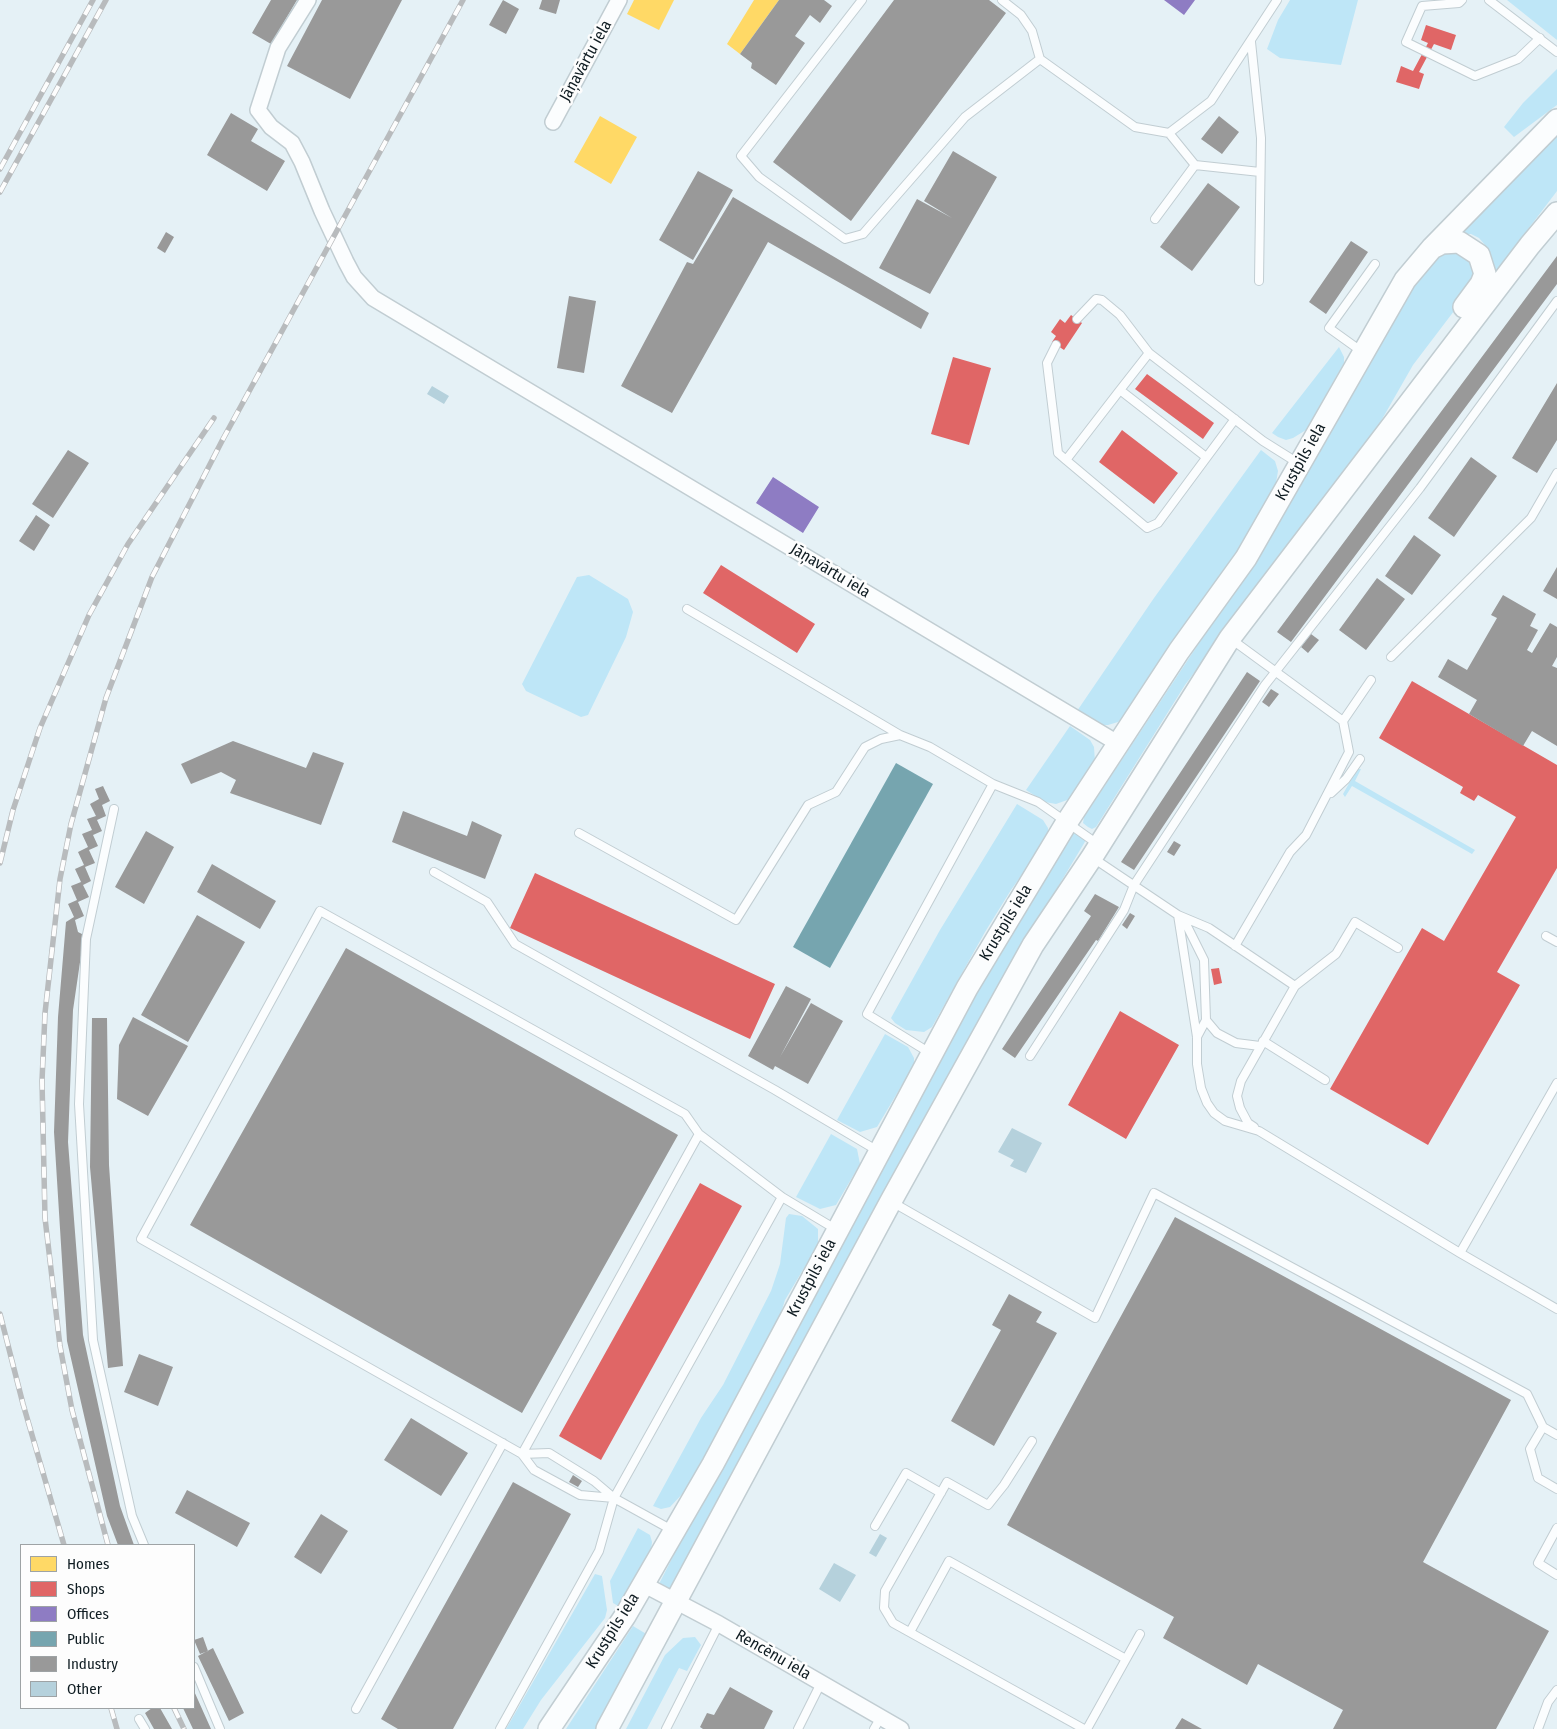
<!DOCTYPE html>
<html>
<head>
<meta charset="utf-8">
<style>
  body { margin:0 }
  #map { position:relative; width:1557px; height:1729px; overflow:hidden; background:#e5f1f6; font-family:"Fira Sans Condensed",sans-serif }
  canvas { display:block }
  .legend { position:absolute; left:20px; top:1544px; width:175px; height:165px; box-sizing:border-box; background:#fdfdfd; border:1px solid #9ea3a5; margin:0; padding:6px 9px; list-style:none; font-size:15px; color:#0f1c22 }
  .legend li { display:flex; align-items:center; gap:10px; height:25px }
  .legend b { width:25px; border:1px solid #9ea3a5 }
</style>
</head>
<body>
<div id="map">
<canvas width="1557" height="1729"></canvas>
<ul class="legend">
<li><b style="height:14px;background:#ffd966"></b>Homes</li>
<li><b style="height:14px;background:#e06666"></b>Shops</li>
<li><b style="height:14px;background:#8e7cc3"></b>Offices</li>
<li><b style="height:14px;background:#76a5af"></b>Public</li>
<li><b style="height:14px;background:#999"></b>Industry</li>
<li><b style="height:14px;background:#b5d1dc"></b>Other</li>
</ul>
</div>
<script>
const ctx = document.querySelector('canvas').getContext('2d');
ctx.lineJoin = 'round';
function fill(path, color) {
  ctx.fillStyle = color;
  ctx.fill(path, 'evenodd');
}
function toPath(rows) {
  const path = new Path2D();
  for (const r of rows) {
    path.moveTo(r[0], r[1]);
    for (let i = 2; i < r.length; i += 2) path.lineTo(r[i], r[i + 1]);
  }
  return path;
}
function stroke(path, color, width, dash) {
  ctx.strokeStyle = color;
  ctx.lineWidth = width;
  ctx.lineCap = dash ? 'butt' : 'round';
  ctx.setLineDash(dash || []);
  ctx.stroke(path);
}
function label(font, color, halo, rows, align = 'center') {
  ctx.font = font + ' "Fira Sans Condensed",sans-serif';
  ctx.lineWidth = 5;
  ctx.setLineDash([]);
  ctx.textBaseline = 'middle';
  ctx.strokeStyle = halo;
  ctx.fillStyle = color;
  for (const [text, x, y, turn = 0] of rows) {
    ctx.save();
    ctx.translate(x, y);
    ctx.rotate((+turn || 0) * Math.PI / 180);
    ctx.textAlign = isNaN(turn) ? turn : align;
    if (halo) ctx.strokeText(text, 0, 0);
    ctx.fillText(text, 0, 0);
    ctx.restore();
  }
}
fill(toPath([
  [1290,0,1358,0,1341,65,1280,58,1267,49,1278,20],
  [1507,0,1557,0,1557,40],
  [1557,69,1557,105,1514,137,1504,127,1523,103],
  [1557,136,1557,191,1494,274,1490,253,1485,245,1479,238,1471,234,1460,234],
  [1444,252,1462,255,1469,261,1474,276,1473,286,1413,365,1377,428,1185,685,1096,827,1092,829,1088,827,1083,823,1084,817,1248,569,1409,290,1435,257],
  [1339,347,1344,357,1344,363,1306,430,1293,438,1286,440,1278,437,1272,433],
  [1261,450,1275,461,1278,471,1276,483,1259,519,1229,566,1123,717,1118,722,1108,725,1097,725,1077,711,1154,598],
  [589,575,628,599,633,612,626,637,588,715,581,717,526,691,522,684,577,577],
  [1070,726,1090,740,1094,747,1095,762,1070,799,1056,804,1045,802,1026,790],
  [1357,769,1361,769,1355,781,1475,850,1472,854,1352,786,1345,797,1343,794],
  [1017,804,1043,820,1048,828,1048,838,1011,890,985,932,932,1027,924,1032,906,1030,895,1023,891,1018,940,930],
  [1074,833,1086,840,998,987,673,1588,667,1589,659,1584,694,1515,1001,948],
  [885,1034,908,1047,914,1058,914,1065,877,1127,860,1132,837,1120],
  [831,1134,857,1149,860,1164,836,1205,820,1209,796,1197],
  [789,1214,802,1216,818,1229,818,1243,813,1253,785,1300,779,1319,686,1490,670,1507,661,1509,653,1506,701,1418,723,1385,771,1291,780,1264,786,1218],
  [638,1528,650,1535,652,1542,651,1551,620,1607,613,1603,610,1581],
  [595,1574,602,1576,607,1610,605,1618,541,1700,523,1729,506,1729],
  [633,1626,648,1635,598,1729,566,1729],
  [695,1637,701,1645,687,1671,679,1668,647,1729,626,1729,665,1655,683,1638]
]), '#bee6f7');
fill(toPath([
  [634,0,674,0,659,30,627,14],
  [754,0,779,0,740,54,727,44],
  [600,116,637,137,611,184,574,162]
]), '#ffd966');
fill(toPath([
  [1426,25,1456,35,1451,50,1434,44,1419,72,1424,74,1419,89,1396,82,1401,66,1413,71,1428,43,1421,40],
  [1071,315,1082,323,1064,350,1052,342,1056,336,1051,332,1060,319,1065,323],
  [953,357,991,368,969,445,931,434],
  [1147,374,1214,423,1203,439,1135,389],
  [1122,430,1178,473,1154,504,1099,462],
  [721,565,815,624,797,653,703,593],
  [1412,681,1557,765,1557,868,1497,972,1520,985,1428,1145,1330,1089,1422,928,1444,941,1516,817,1478,795,1474,801,1460,793,1463,787,1379,738],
  [535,873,775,984,750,1039,510,928],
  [1219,968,1222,983,1214,985,1211,969],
  [1120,1011,1179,1045,1126,1139,1068,1105],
  [700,1183,742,1206,601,1460,559,1436]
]), '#e06666');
fill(toPath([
  [1164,0,1195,0,1184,15],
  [773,477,819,507,803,533,756,503]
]), '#8e7cc3');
fill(toPath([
  [896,763,933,784,830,968,793,947]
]), '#76a5af');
fill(toPath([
  [271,0,297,0,271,44,252,33],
  [322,0,402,0,350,99,287,66],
  [503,0,519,9,506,34,489,25],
  [542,0,560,0,556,14,539,9],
  [779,0,824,0,832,6,820,23,810,15,795,36,805,43,776,85,751,68,752,63,740,54],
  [894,0,989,0,1006,13,851,221,773,162],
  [231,113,258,129,251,141,285,161,267,191,207,155],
  [1219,116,1239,132,1222,154,1201,139],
  [953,151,997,177,930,294,879,268,917,199,952,218,924,201],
  [698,171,733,190,693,260,659,240],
  [1208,183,1240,207,1192,271,1160,247],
  [733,197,929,313,921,329,768,242,672,413,621,386,687,262,693,264],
  [166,232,174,237,165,253,157,248],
  [1351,241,1368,252,1326,314,1309,302],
  [1557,256,1557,284,1291,642,1277,632],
  [569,296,596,301,584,373,557,368],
  [1557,383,1557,440,1537,473,1512,458],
  [68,450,89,463,53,518,32,504],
  [1471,457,1497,476,1454,537,1428,518],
  [36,515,50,525,34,551,19,541],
  [1414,535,1441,555,1412,595,1385,576],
  [1557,567,1557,599,1543,591],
  [1377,578,1405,599,1366,650,1339,630],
  [1503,595,1536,614,1530,626,1538,630,1527,650,1532,653,1550,623,1557,627,1557,657,1552,666,1557,668,1557,746,1532,731,1523,746,1469,714,1477,700,1438,677,1448,659,1467,670,1497,618,1491,615],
  [1311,634,1319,640,1308,653,1301,647],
  [1247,672,1260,681,1134,870,1121,862],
  [1271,689,1279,694,1269,707,1262,702],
  [233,741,306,768,313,752,344,763,321,825,230,793,236,780,221,772,191,784,181,764],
  [103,786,110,801,102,805,106,816,97,820,102,831,93,835,98,846,89,850,95,863,85,867,91,881,83,885,89,897,78,902,84,916,75,920,78,932,84,935,73,1010,68,1142,83,1335,120,1506,134,1545,118,1545,107,1516,67,1341,54,1132,58,1017,66,922,74,917,68,904,77,900,71,886,81,882,75,869,84,865,78,852,88,847,82,834,92,830,87,819,96,816,90,804,99,799,95,789],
  [403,811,467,836,472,821,502,835,485,879,392,842],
  [146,831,174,847,144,904,115,887],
  [1174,841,1181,845,1174,856,1167,852],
  [212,864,276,901,260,929,197,892],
  [1095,894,1119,907,1098,941,1096,940,1015,1058,1002,1049,1091,916,1084,911],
  [1130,913,1135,916,1127,929,1122,925],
  [197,915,245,942,188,1042,141,1015],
  [346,948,678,1135,522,1413,190,1225],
  [786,986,811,999,780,1057,811,1003,843,1021,808,1084,775,1066,773,1070,748,1056],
  [133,1017,188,1046,148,1116,117,1099,119,1045],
  [92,1018,107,1018,109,1165,123,1366,108,1368,90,1167],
  [1175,1217,1511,1400,1423,1562,1549,1631,1496,1729,1333,1729,1343,1710,1258,1664,1247,1685,1163,1638,1174,1617,1007,1525],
  [1009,1294,1042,1312,1036,1322,1057,1333,994,1446,951,1421,1001,1330,992,1325],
  [139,1354,173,1367,158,1406,124,1392],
  [411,1418,468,1453,441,1496,384,1460],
  [573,1475,582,1481,578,1487,569,1482],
  [513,1482,571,1514,453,1729,398,1729,381,1719],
  [187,1490,250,1523,237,1547,175,1513],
  [321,1514,348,1531,321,1574,294,1557],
  [203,1637,208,1651,200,1654,194,1640],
  [213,1648,244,1713,229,1721,198,1656],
  [730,1687,773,1711,764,1729,703,1729,700,1727,707,1713,714,1715],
  [194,1691,211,1729,193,1729,183,1708,194,1708],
  [152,1708,160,1708,172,1729,154,1729,145,1713],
  [1182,1718,1202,1729,1175,1729]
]), '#999');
fill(toPath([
  [432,386,449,396,444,404,427,394],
  [1012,1128,1042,1143,1026,1173,1010,1166,1014,1160,998,1152],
  [880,1534,887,1538,876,1557,869,1553],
  [834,1563,856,1575,840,1602,819,1589]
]), '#b5d1dc');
const service = toPath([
  [862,0,741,156,759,177,845,239,863,234,965,117,1040,59],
  [1002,0,1021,15,1032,31,1040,59,1135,127,1169,133,1211,101,1277,0],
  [1462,0,1459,3,1422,6,1406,42,1475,76,1518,59,1540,38],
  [1489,0,1557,52],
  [1251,42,1261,138,1259,281],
  [1169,133,1195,165,1260,172],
  [1155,219,1195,165],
  [1077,319,1096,299,1102,300,1120,315,1149,353,1263,441,1298,463],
  [1056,345,1047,363,1058,453,1066,460],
  [1361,351,1329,328,1375,264],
  [1120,390,1149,353],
  [1206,457,1120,390,1066,460,1147,528,1158,523,1235,419],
  [687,609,900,735],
  [1231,639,1343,721,1349,752,1306,835,1290,852,1235,946],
  [1391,657,1531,518,1557,473],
  [1343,721,1371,680],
  [1331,793,1346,779,1360,759],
  [114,809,86,939,79,1104,93,1340,132,1516,144,1545],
  [579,833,736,920,808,805,836,792,865,747,881,739,900,735,930,747,993,784],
  [1093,858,1178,915,1209,928,1295,986,1241,1081,1237,1096,1240,1108,1248,1123,1254,1127],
  [434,872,487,902,515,944,775,1090,878,1151],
  [320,911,685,1114,699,1134,522,1454,141,1239,320,911],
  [1178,915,1197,1037,1197,1064,1201,1088,1207,1103,1214,1113,1225,1121,1259,1131,1460,1253,1557,1309],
  [1181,918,1186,924,1204,960,1206,1020,1197,1037],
  [1546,936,1557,942],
  [1295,986,1336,954,1355,922,1398,948],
  [1206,1020,1217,1033,1236,1043,1260,1046],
  [1263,1041,1325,1080],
  [930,1053,867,1014,993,784,1038,802,1099,845],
  [1030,1056,1124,910,1134,885,1265,685,1420,488,1557,301],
  [699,1134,782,1197,837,1230],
  [892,1202,1095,1318,1154,1193,1527,1394,1543,1427,1557,1435],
  [1460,1253,1557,1083],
  [1543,1427,1530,1449,1538,1478,1557,1489],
  [1032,1441,1004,1485,988,1505,947,1482,885,1591,884,1608,893,1623,1084,1729],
  [522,1454,549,1453,594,1481,614,1498,672,1530],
  [522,1454,534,1470,580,1495,614,1498],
  [875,1526,906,1473,941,1493],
  [1557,1528,1538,1563,1557,1575],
  [910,1632,949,1561,1126,1659],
  [194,1667,220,1729],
  [356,1709,503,1443],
  [139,1719,145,1729],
  [500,1729,599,1551,614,1498,782,1197],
  [666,1729,719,1624],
  [798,1729,821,1683],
  [874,1729,881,1717],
  [1087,1729,1140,1634],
  [1538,1729,1548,1702,1557,1690]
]);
const minor = toPath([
  [308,0,278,48,258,110,271,127,292,143,302,162,322,211,346,262,354,277,373,298,1119,744],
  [553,122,619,0],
  [643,1584,719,1624,901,1729]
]);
const secondary = toPath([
  [1432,248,1442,243,1459,242,1479,255,1485,274,1481,284,1464,307],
  [549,1729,625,1616,713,1464,967,988,1067,822,1179,651,1246,558,1405,280,1432,248,1557,120],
  [607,1729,891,1201,1033,945,1092,857,1230,638,1530,245,1557,213]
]);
stroke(service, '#c1cdd2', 10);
stroke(minor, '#c1cdd2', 18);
stroke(secondary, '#c1cdd2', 24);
stroke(service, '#fbfdfe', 8);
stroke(minor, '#fbfdfe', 15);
stroke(secondary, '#fbfdfe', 21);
const rail = toPath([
  [0,169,93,0],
  [0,192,106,0],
  [0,863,13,810,40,728,89,615,128,544,214,418],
  [0,1314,23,1404,64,1545],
  [108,1545,72,1410,60,1346,45,1218,42,1081,45,1013,60,879,71,824,106,698,152,577,223,439,463,0],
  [111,1708,117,1729],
  [174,1708,184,1729]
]);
stroke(rail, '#b8bbbd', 5.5);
stroke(rail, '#fdfdfd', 4, [11]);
label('16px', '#0f1c22', '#fdfdfd', [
  ["Jāņavārtu iela",586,61,-61],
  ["Krustpils iela",1301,462,-61],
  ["Jāņavārtu iela",830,571,31],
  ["Krustpils iela",1006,923,-59],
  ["Krustpils iela",812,1278,-62],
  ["Krustpils iela",613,1631,-58],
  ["Rencēnu iela",773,1655,30]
]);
</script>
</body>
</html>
